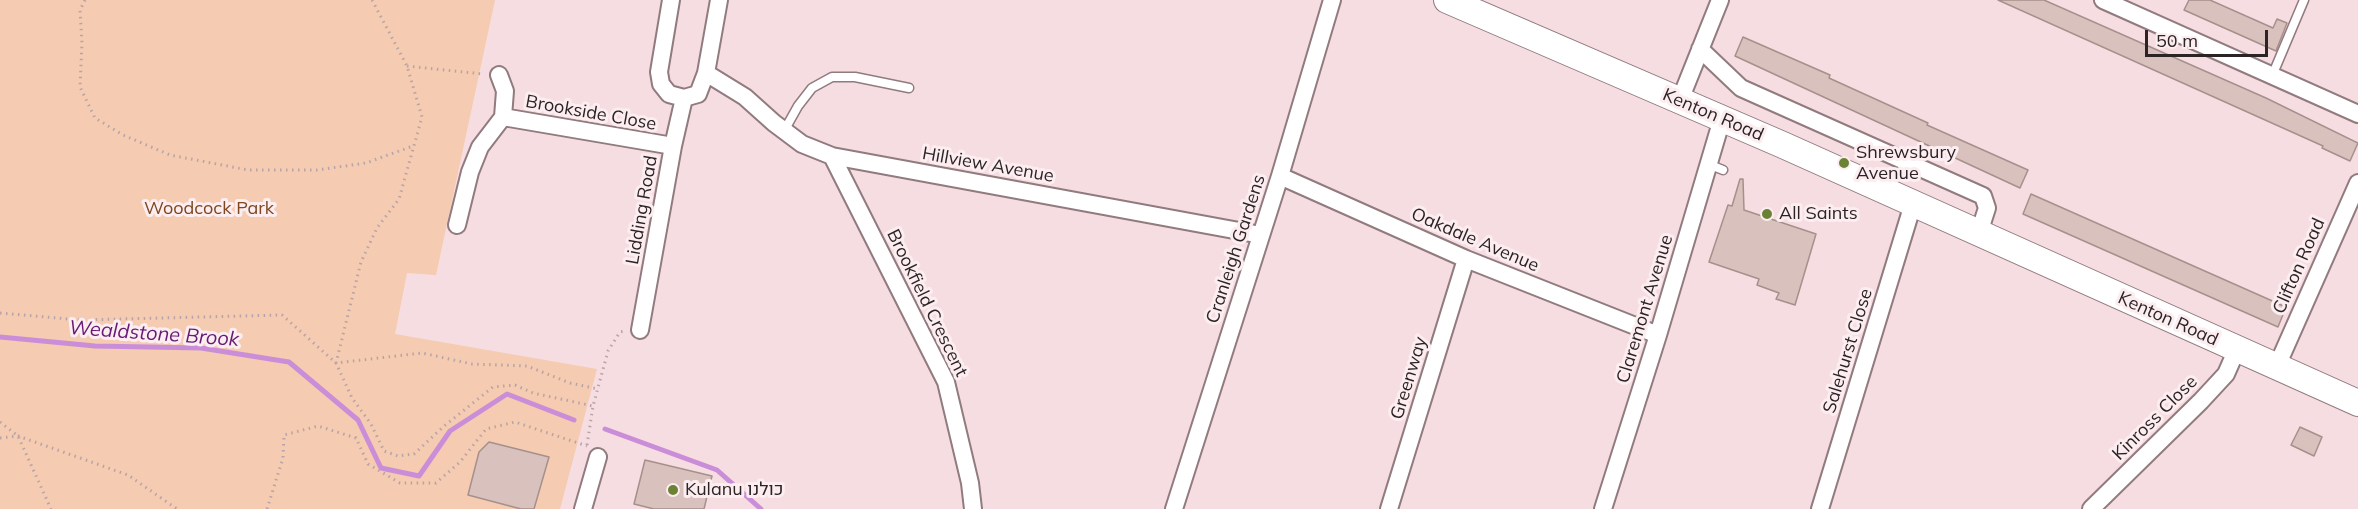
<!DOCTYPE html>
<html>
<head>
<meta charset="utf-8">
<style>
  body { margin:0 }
  #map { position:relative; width:2358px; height:509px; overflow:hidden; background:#f6dde1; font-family:Mulish,sans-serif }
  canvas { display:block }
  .scale { position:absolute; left:2145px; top:30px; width:123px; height:27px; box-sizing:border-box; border:3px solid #2c2325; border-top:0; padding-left:8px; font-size:18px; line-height:21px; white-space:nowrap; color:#2c2325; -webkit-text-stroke:4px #fcedf0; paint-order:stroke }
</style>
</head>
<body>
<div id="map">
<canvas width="2358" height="509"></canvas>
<div class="scale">50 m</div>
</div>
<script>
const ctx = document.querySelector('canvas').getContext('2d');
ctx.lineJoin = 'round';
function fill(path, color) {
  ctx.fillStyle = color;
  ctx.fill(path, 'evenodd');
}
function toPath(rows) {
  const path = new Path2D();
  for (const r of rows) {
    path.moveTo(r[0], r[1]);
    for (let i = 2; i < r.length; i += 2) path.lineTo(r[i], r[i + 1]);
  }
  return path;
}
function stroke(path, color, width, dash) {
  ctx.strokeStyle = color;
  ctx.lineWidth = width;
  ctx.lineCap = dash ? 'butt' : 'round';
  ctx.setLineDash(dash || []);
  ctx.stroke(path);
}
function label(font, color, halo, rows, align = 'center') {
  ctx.font = font + ' Mulish,Heebo,sans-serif';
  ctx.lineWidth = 6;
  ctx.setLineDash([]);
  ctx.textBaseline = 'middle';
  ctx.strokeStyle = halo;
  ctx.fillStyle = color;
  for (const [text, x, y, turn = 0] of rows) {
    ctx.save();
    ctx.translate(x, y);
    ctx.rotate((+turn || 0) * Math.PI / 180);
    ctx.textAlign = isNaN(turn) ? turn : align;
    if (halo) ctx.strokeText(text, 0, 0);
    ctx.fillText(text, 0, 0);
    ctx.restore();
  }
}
fill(toPath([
  [0,0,495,0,436,275,407,273,395,334,597,369,560,509,0,509]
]), '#f5cbb1');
stroke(toPath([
  [0,337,95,346,201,348,289,362,358,420,381,468,419,476,450,431,507,394,574,420],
  [605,429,717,470,761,509]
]), '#ca8ed9', 5);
const building = toPath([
  [1998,0,2044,0,2266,98,2358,143,2350,161,2322,148,2323,146,1998,0],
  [2189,0,2210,0,2273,28,2277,19,2287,23,2276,51,2184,10,2189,0],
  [1743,37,1830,75,1829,78,1928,123,1927,125,2028,170,2020,188,1735,56,1743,37],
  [1740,179,1743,179,1744,210,1816,234,1795,305,1776,299,1779,293,1757,285,1759,279,1709,262,1728,205,1732,206,1740,179],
  [2031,194,2286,307,2278,327,2023,214,2031,194],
  [2300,427,2322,437,2314,456,2291,445,2300,427],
  [489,442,549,457,534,509,521,509,468,495,479,452,489,442],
  [645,460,712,476,704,509,654,509,634,504,645,460]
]);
fill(building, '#d9c1bd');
stroke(building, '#a6908c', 1.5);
const service = toPath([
  [2272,76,2304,0],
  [784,131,798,106,812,88,832,77,855,77,909,88],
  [1708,164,1723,170]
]);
const minor = toPath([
  [671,0,659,72,661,84,669,94,684,98,698,94,706,73,719,0],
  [2103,0,2358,114],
  [1700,49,1741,88,1983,196,1987,208,1979,233],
  [706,73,745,97,774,123,802,144,832,156,1261,235],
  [1680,100,1720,0],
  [503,117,673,146],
  [832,156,946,382,970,483,973,509],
  [1280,176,1466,259,1658,335],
  [457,225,470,172,480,147,503,117,505,91,499,75],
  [640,330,673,146,684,98],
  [2277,366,2358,183],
  [583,509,598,457],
  [1174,509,1280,176,1332,0],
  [1389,509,1466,259],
  [1603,509,1658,335,1722,119],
  [1820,509,1913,204],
  [2091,509,2201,401,2226,374,2237,349]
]);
const primary = toPath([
  [1447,0,1783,145,2358,403]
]);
stroke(service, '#917b7f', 11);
stroke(minor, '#917b7f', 20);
stroke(primary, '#917b7f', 28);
stroke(toPath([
  [85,0,80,10,82,43,80,87,95,118,123,135,170,155,248,170,317,170,366,163,413,146],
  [372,0,407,66,422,117,399,199,377,228,361,262,336,363,422,353,472,364,527,366,570,383,598,389],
  [407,66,483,74],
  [0,313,80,320,282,315,336,363,352,398,371,424,384,451,398,456,414,454,443,427,493,387,515,385,533,393,593,406],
  [0,422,18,436,51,509],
  [0,438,18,436,128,475,177,509],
  [587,445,593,406,608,351,620,332,626,331],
  [267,509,283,458,284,435,318,426,356,438,368,464,400,483,436,483,460,462,486,429,515,422,587,446]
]), '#b8a4a7', 3, [1.5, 4.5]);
stroke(service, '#fff', 8);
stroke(minor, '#fff', 16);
stroke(primary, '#fff', 26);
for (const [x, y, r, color] of [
  [1844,163,6,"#6b8234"],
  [1767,214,6,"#6b8234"],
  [673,490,6,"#6b8234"]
]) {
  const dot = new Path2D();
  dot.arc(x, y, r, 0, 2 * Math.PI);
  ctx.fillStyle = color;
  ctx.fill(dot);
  stroke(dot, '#fcedf0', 2);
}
label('18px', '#2c2325', '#fcedf0', [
  ["Brookside Close",591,113,10],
  ["Kenton Road",1713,115,23],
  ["Hillview Avenue",988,165,10],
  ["Lidding Road",642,210,-80],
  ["Oakdale Avenue",1475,240,23],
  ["Cranleigh Gardens",1236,249,-72],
  ["Clifton Road",2299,266,-66],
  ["Brookfield Crescent",927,303,64],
  ["Claremont Avenue",1645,309,-73],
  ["Kenton Road",2168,319,24],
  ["Salehurst Close",1848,351,-73],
  ["Greenway",1409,378,-73],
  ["Kinross Close",2155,418,-45]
]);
label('18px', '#2c2325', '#fcedf0', [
  ["Shrewsbury",1856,153],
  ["Avenue",1856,174],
  ["All Saints",1779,214],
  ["Kulanu כולנו",685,490]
], 'left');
label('18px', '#7e471f', '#fcedf0', [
  ["Woodcock Park",209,209]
]);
label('italic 20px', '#651b75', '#fcedf0', [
  ["Wealdstone Brook",154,334,4]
]);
</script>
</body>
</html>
